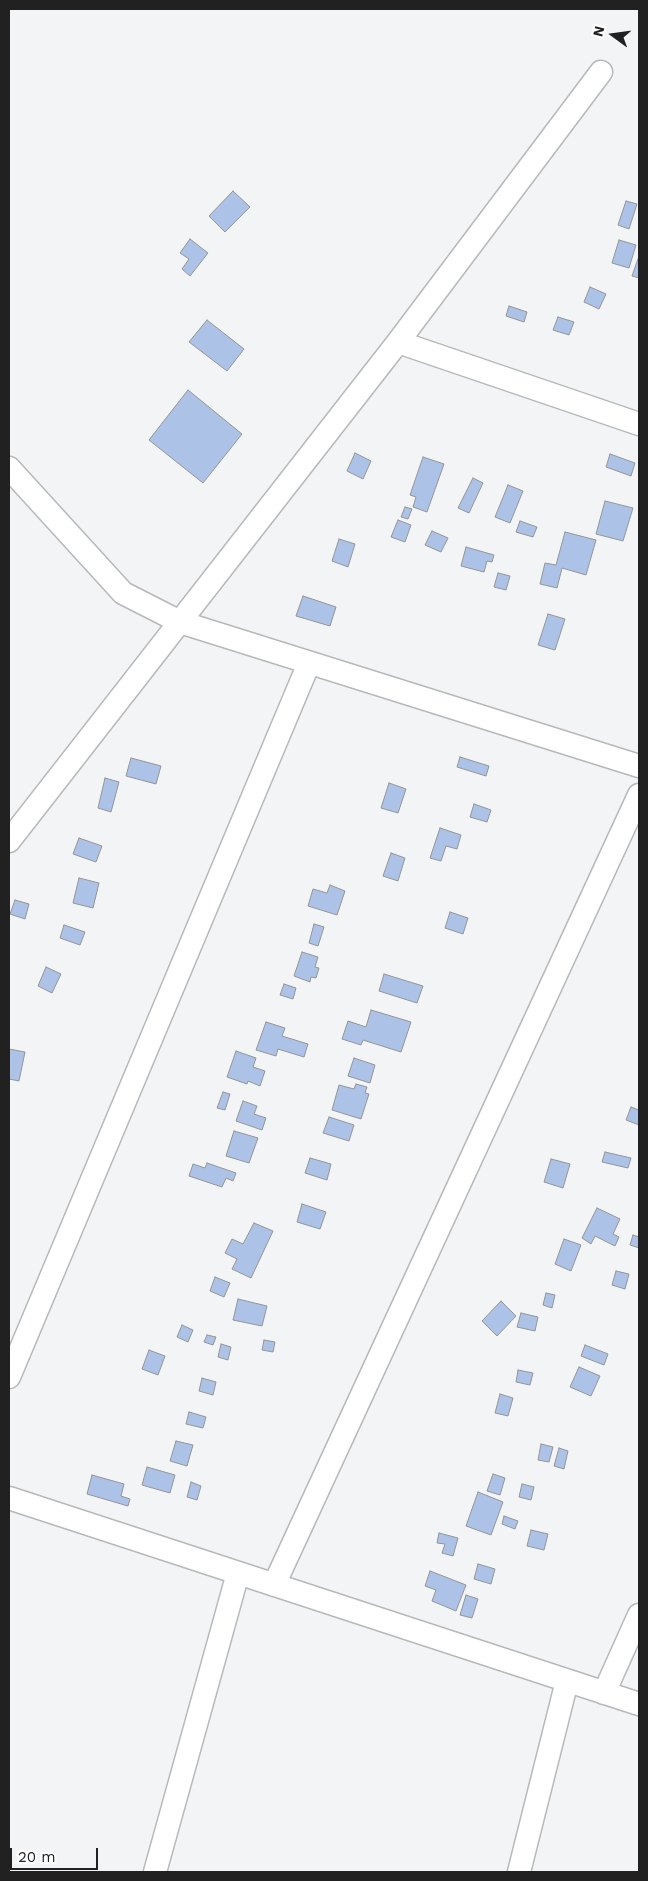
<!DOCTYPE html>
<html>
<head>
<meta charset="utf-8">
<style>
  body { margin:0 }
  #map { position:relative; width:648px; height:1881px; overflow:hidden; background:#f3f4f6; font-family:"Work Sans",sans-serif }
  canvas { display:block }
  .frame { position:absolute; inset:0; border:10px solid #212122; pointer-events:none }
  .north { position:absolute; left:588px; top:10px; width:50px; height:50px; -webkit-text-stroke:4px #fff; paint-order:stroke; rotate:284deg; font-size:14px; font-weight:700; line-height:20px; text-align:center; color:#212122 }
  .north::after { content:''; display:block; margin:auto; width:18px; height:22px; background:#212122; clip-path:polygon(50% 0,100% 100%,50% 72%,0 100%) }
  .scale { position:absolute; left:10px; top:1848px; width:88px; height:22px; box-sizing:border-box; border:2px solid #212122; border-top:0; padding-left:6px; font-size:15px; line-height:18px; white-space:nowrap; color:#212122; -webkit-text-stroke:4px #fff; paint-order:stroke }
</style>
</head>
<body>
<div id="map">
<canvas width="648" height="1881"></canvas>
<div class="frame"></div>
<div class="north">N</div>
<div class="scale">20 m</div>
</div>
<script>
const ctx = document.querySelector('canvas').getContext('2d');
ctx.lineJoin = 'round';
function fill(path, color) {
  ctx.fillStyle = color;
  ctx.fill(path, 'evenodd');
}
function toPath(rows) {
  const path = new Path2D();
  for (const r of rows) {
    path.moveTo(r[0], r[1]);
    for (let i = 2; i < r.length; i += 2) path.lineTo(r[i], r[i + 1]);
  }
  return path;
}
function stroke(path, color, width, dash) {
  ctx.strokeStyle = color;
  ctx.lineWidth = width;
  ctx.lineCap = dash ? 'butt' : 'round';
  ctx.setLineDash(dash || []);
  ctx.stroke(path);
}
const building = toPath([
  [233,191,250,207,225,232,209,216,233,191],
  [626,201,637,204,629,229,618,225,626,201],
  [190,239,208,253,190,276,182,269,189,259,180,253,190,239],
  [619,240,636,245,629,268,612,263,619,240],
  [639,256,639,278,632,276,639,256],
  [590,287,606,294,599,309,584,302,590,287],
  [509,306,527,312,524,322,506,316,509,306],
  [558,317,574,322,569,335,553,330,558,317],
  [207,320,244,349,227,371,189,342,207,320],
  [188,390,242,434,203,483,149,440,188,390],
  [355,453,371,461,363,479,347,471,355,453],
  [610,454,635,463,631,476,606,467,610,454],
  [423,457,444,464,427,512,413,507,416,497,410,495,423,457],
  [473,478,483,483,469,513,458,508,473,478],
  [508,485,523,491,510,523,495,517,508,485],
  [605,501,633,508,623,541,596,534,605,501],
  [405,507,412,509,408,519,401,517,405,507],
  [398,520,411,525,405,542,391,537,398,520],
  [520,521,537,527,533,537,516,532,520,521],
  [432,531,448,538,441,552,425,545,432,531],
  [565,532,596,540,586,575,562,568,557,588,540,584,545,563,556,565,565,532],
  [339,539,355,544,348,567,332,561,339,539],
  [466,547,494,555,492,562,487,561,484,572,461,566,466,547],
  [498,573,510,576,506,590,494,587,498,573],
  [303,596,336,607,330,626,296,616,303,596],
  [548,614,565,619,555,650,538,645,548,614],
  [460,757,489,766,486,776,457,767,460,757],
  [131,758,161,766,156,784,126,776,131,758],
  [105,778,119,782,111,812,98,808,105,778],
  [389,783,406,789,398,813,381,808,389,783],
  [474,804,491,810,487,822,470,817,474,804],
  [440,828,461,835,457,849,446,846,441,861,430,858,440,828],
  [79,838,102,846,96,862,73,854,79,838],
  [391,853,405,858,398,881,383,876,391,853],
  [79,878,99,883,93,908,73,903,79,878],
  [330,885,345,891,337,915,308,906,313,889,327,893,330,885],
  [15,900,29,904,25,919,10,914,15,900],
  [450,912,468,918,463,934,445,928,450,912],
  [314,924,324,927,318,946,309,943,314,924],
  [64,925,85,932,80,945,60,938,64,925],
  [302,952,318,957,315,967,319,968,316,978,311,977,310,982,294,976,302,952],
  [46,967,61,974,52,993,38,986,46,967],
  [384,974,423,986,417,1003,379,991,384,974],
  [284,984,296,988,293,999,280,995,284,984],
  [371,1010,411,1022,401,1052,363,1040,361,1045,342,1039,348,1021,366,1027,371,1010],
  [266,1022,285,1028,282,1036,308,1044,304,1057,278,1049,276,1056,256,1050,266,1022],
  [9,1049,25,1052,19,1081,9,1079,9,1049],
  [236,1051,256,1058,253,1067,265,1071,260,1086,248,1081,247,1084,227,1077,236,1051],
  [354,1058,375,1065,370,1083,348,1076,354,1058],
  [356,1084,367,1087,365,1093,369,1094,361,1119,332,1110,339,1085,354,1089,356,1084],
  [223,1092,230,1094,225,1110,217,1108,223,1092],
  [243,1101,257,1106,254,1114,266,1118,262,1130,236,1121,243,1101],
  [631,1107,639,1110,639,1125,626,1120,631,1107],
  [329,1117,354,1125,349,1141,323,1133,329,1117],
  [234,1131,258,1138,249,1163,226,1156,234,1131],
  [605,1152,631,1158,628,1168,602,1162,605,1152],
  [310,1158,331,1164,327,1180,305,1173,310,1158],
  [551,1159,570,1164,563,1188,544,1182,551,1159],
  [207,1163,236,1173,233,1181,226,1178,222,1187,189,1176,193,1164,205,1168,207,1163],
  [302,1204,326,1212,320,1229,297,1222,302,1204],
  [597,1208,620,1219,613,1234,619,1237,615,1246,595,1236,591,1244,582,1238,597,1208],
  [254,1223,273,1231,251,1278,232,1269,237,1259,225,1253,232,1239,243,1244,254,1223],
  [633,1235,639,1237,639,1248,630,1245,633,1235],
  [564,1239,581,1245,571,1271,555,1264,564,1239],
  [616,1271,629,1274,625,1289,612,1285,616,1271],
  [215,1277,230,1283,224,1297,210,1291,215,1277],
  [546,1293,555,1295,552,1308,543,1305,546,1293],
  [238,1299,267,1306,262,1326,233,1320,238,1299],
  [501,1301,516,1316,497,1336,482,1321,501,1301],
  [521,1313,538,1317,535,1331,517,1327,521,1313],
  [182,1325,193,1330,188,1342,177,1337,182,1325],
  [207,1335,216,1337,213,1345,204,1342,207,1335],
  [264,1340,275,1342,273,1352,262,1350,264,1340],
  [221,1344,231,1347,228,1360,218,1357,221,1344],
  [585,1345,608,1354,604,1365,581,1356,585,1345],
  [149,1350,165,1356,158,1375,142,1369,149,1350],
  [579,1367,600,1376,591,1396,570,1387,579,1367],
  [518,1370,533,1373,530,1385,516,1382,518,1370],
  [202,1378,216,1382,213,1395,199,1391,202,1378],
  [500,1394,513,1398,508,1416,495,1413,500,1394],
  [189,1412,206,1417,203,1428,186,1424,189,1412],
  [176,1441,193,1445,187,1466,170,1461,176,1441],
  [541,1444,553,1447,549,1462,538,1460,541,1444],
  [559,1448,568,1451,564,1469,554,1466,559,1448],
  [147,1467,175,1475,170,1493,142,1485,147,1467],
  [493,1474,505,1478,500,1495,487,1491,493,1474],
  [92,1475,124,1484,121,1496,130,1499,128,1506,87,1494,92,1475],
  [191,1482,201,1486,197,1500,187,1497,191,1482],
  [522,1484,534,1487,531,1500,519,1497,522,1484],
  [478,1492,503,1502,491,1535,466,1526,478,1492],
  [504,1516,518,1521,515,1529,502,1524,504,1516],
  [531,1530,548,1534,544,1550,527,1546,531,1530],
  [439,1533,458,1538,453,1556,442,1553,445,1544,437,1543,439,1533],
  [478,1564,495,1569,491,1584,474,1579,478,1564],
  [430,1571,466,1585,456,1611,432,1601,436,1590,425,1586,430,1571],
  [466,1595,478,1599,472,1618,460,1615,466,1595]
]);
fill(building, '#acc2e7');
stroke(building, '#949596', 1);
const street = toPath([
  [398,342,639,424],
  [9,468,123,593,180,622,639,766],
  [9,841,398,342,601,72],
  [9,1377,309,663],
  [9,1498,639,1704],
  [274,1585,639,795],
  [604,1693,639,1615],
  [155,1872,238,1573],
  [519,1872,567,1681]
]);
stroke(street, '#b7b8ba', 25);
stroke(street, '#fff', 22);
</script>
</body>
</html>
